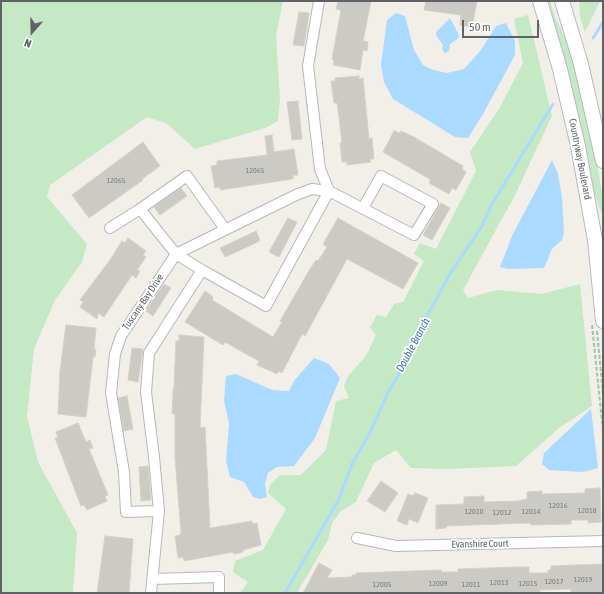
<!DOCTYPE html>
<html>
<head>
<meta charset="utf-8">
<style>
  body { margin:0 }
  #map { position:relative; width:604px; height:594px; overflow:hidden; background:#f1efe8; font-family:"Asap Condensed",sans-serif }
  canvas { display:block }
  .frame { position:absolute; inset:0; border:2px solid #5f6368; pointer-events:none }
  .north { position:absolute; left:12px; top:12px; width:40px; height:40px; -webkit-text-stroke:3px #fff; paint-order:stroke; rotate:200deg; font-size:11px; font-weight:700; line-height:16px; text-align:center; color:#5f6368 }
  .north::after { content:''; display:block; margin:auto; width:14px; height:18px; background:#5f6368; clip-path:polygon(50% 0,100% 100%,50% 72%,0 100%) }
  .scale { position:absolute; left:462px; top:20px; width:77px; height:18px; box-sizing:border-box; border:2px solid #5f6368; border-top:0; padding-left:5px; font-size:12px; line-height:14px; white-space:nowrap; color:#5f6368; -webkit-text-stroke:3px #fff; paint-order:stroke }
</style>
</head>
<body>
<div id="map">
<canvas width="604" height="594"></canvas>
<div class="frame"></div>
<div class="north">N</div>
<div class="scale">50 m</div>
</div>
<script>
const ctx = document.querySelector('canvas').getContext('2d');
ctx.lineJoin = 'round';
function fill(path, color) {
  ctx.fillStyle = color;
  ctx.fill(path, 'evenodd');
}
function toPath(rows) {
  const path = new Path2D();
  for (const r of rows) {
    path.moveTo(r[0], r[1]);
    for (let i = 2; i < r.length; i += 2) path.lineTo(r[i], r[i + 1]);
  }
  return path;
}
function stroke(path, color, width, dash) {
  ctx.strokeStyle = color;
  ctx.lineWidth = width;
  ctx.lineCap = dash ? 'butt' : 'round';
  ctx.setLineDash(dash || []);
  ctx.stroke(path);
}
function label(font, color, halo, rows, align = 'center') {
  ctx.font = font + ' "Asap Condensed",sans-serif';
  ctx.lineWidth = 3.5;
  ctx.setLineDash([]);
  ctx.textBaseline = 'middle';
  ctx.strokeStyle = halo;
  ctx.fillStyle = color;
  for (const [text, x, y, turn = 0] of rows) {
    ctx.save();
    ctx.translate(x, y);
    ctx.rotate((+turn || 0) * Math.PI / 180);
    ctx.textAlign = isNaN(turn) ? turn : align;
    if (halo) ctx.strokeText(text, 0, 0);
    ctx.fillText(text, 0, 0);
    ctx.restore();
  }
}
fill(toPath([
  [1,1,283,1,276,36,280,99,278,121,265,128,195,149,166,123,147,117,50,185,47,197,87,244,82,262,55,300,34,349,27,416,38,462,77,533,73,593,1,593],
  [547,1,550,1,555,17,570,48,596,157,603,199,603,217,595,195,575,103],
  [579,1,600,1,585,32,580,17],
  [528,15,552,116,515,195,463,290,468,298,497,290,542,294,580,284,592,406,559,428,516,466,445,469,411,468,396,450,374,463,356,502,341,511,332,523,328,540,297,593,240,593,248,582,233,572,235,561,263,550,286,509,268,493,270,485,280,475,301,475,326,450,336,401,349,398,344,386,348,376,366,356,376,335,370,327,377,315,386,317,394,304,403,302,424,261,414,254,420,243,436,249,476,171,470,152,499,109,523,63,514,19]
]), '#c5e8c5');
fill(toPath([
  [396,13,405,16,414,50,423,65,433,70,447,73,464,69,481,50,496,26,506,23,515,41,515,55,483,114,468,138,455,137,393,99,384,82,381,65,387,20],
  [450,18,458,33,459,38,450,44,449,51,445,53,442,49,443,45,436,35,436,32],
  [552,160,558,174,562,198,564,233,562,240,552,249,544,268,508,269,500,267,512,236],
  [314,358,329,364,340,378,315,438,294,466,277,467,268,473,265,483,267,497,260,499,253,497,244,482,230,477,226,461,229,423,224,401,226,376,236,374,272,390,289,391,294,381],
  [591,409,598,468,583,472,549,470,542,464,544,453]
]), '#aadaff');
stroke(toPath([
  [593,38,603,22],
  [285,593,339,499,352,464,370,433,387,394,402,369,421,327,451,272,482,226,492,204,553,104]
]), '#aadaff', 3);
const building = toPath([
  [338,1,371,1,363,41,368,42,367,51,363,50,360,70,333,65,334,60,332,59,341,10,336,9,338,1],
  [426,1,477,1,472,27,460,25,461,15,424,10,426,1],
  [299,12,309,13,304,46,293,45,299,12],
  [359,76,359,79,363,78,369,139,372,138,374,159,370,159,371,162,347,165,347,162,342,162,340,143,342,143,339,117,337,103,334,103,331,81,335,81,335,78,359,76],
  [298,101,302,139,292,140,287,102,298,101],
  [394,131,400,133,401,131,414,137,463,166,462,169,466,172,456,190,452,188,449,194,429,183,431,180,421,174,383,152,394,131],
  [272,135,274,152,294,149,298,175,293,175,293,179,286,180,220,190,220,187,215,188,211,166,217,165,217,161,267,155,265,136,272,135],
  [143,142,160,166,142,179,143,180,89,218,72,195,143,142],
  [181,188,187,196,160,215,154,207,181,188],
  [441,203,450,208,432,240,423,235,441,203],
  [288,218,297,222,279,257,269,252,288,218],
  [338,218,418,263,403,289,347,259,305,336,302,334,282,373,279,371,277,374,257,365,259,361,246,354,225,342,223,345,185,322,205,291,213,297,212,300,273,337,282,322,280,321,310,269,316,260,318,261,327,247,323,244,338,218],
  [256,231,260,241,225,257,220,248,256,231],
  [128,238,146,251,143,255,146,257,137,270,140,271,136,278,132,275,104,317,98,313,97,319,80,307,83,302,80,300,110,260,122,241,125,243,128,238],
  [164,284,171,288,153,316,146,311,164,284],
  [66,325,96,328,94,349,96,349,95,357,93,357,86,417,58,414,60,371,66,325],
  [179,335,204,337,200,428,205,427,210,528,252,521,252,524,257,523,261,545,243,550,243,552,234,554,233,552,184,561,183,557,178,558,175,536,180,535,181,532,175,458,175,414,172,414,173,391,174,387,178,387,174,386,176,341,179,341,179,335],
  [132,348,143,349,138,382,128,380,132,348],
  [127,396,133,429,124,431,118,398,127,396],
  [78,423,86,442,90,440,93,448,89,449,108,495,105,496,107,501,87,510,84,505,81,506,55,438,58,437,56,432,78,423],
  [148,466,151,500,141,501,139,467,148,466],
  [381,481,398,493,385,512,367,501,381,481],
  [600,488,601,522,588,523,588,520,571,520,571,524,531,525,530,523,527,523,446,526,446,528,436,529,436,505,464,504,464,497,484,496,484,502,518,501,527,499,527,492,542,491,542,494,585,493,585,489,600,488],
  [415,493,428,498,418,523,409,519,407,525,397,521,408,494,413,496,415,493],
  [105,536,133,539,129,593,97,593,105,536],
  [319,563,332,570,327,578,352,577,352,575,356,575,356,573,441,570,441,572,458,572,458,569,515,567,529,567,529,573,548,573,548,570,551,570,551,566,603,564,603,593,571,593,571,589,540,590,540,593,303,593,319,563]
]);
fill(building, '#cccac5');
stroke(building, '#d6d1c6', 1);
const street = toPath([
  [110,228,140,209],
  [202,270,176,254,140,209,187,176,225,229],
  [159,511,154,457,146,392,149,353,202,270,266,306,329,191,414,235,433,204,381,176,363,208],
  [357,538,396,546,603,541],
  [153,579,219,577,219,593],
  [151,593,159,511,126,512,124,472,111,393,115,354,121,336,176,254,298,194,312,189,329,191,320,169,308,66,319,1]
]);
const secondary = toPath([
  [540,1,560,69,578,146,595,240,603,321],
  [562,1,581,64,603,161]
]);
stroke(street, '#b5b8bc', 12);
stroke(secondary, '#b6babf', 16);
stroke(toPath([
  [592,325,603,431],
  [597,331,603,394]
]), '#9cc7a9', 2, [4, 2]);
stroke(street, '#fff', 10);
stroke(secondary, '#fff', 14);
label('8px', '#7a7d7f', null, [
  ["12065",255,170],
  ["12065",116,180],
  ["12016",558,505],
  ["12018",587,510],
  ["12010",474,511],
  ["12014",531,511],
  ["12012",502,512],
  ["12019",583,579],
  ["12017",554,581],
  ["12013",499,582],
  ["12009",438,583],
  ["12015",528,583],
  ["12005",382,584],
  ["12011",471,584]
]);
label('10px', '#5f6368', '#fff', [
  ["Countryway Boulevard",580,159,79],
  ["Tuscany Bay Drive",143,302,-56],
  ["Evanshire Court",480,544,-1]
]);
label('italic 11px', '#4174aa', '#fff', [
  ["Double Branch",413,345,-62]
]);
</script>
</body>
</html>
